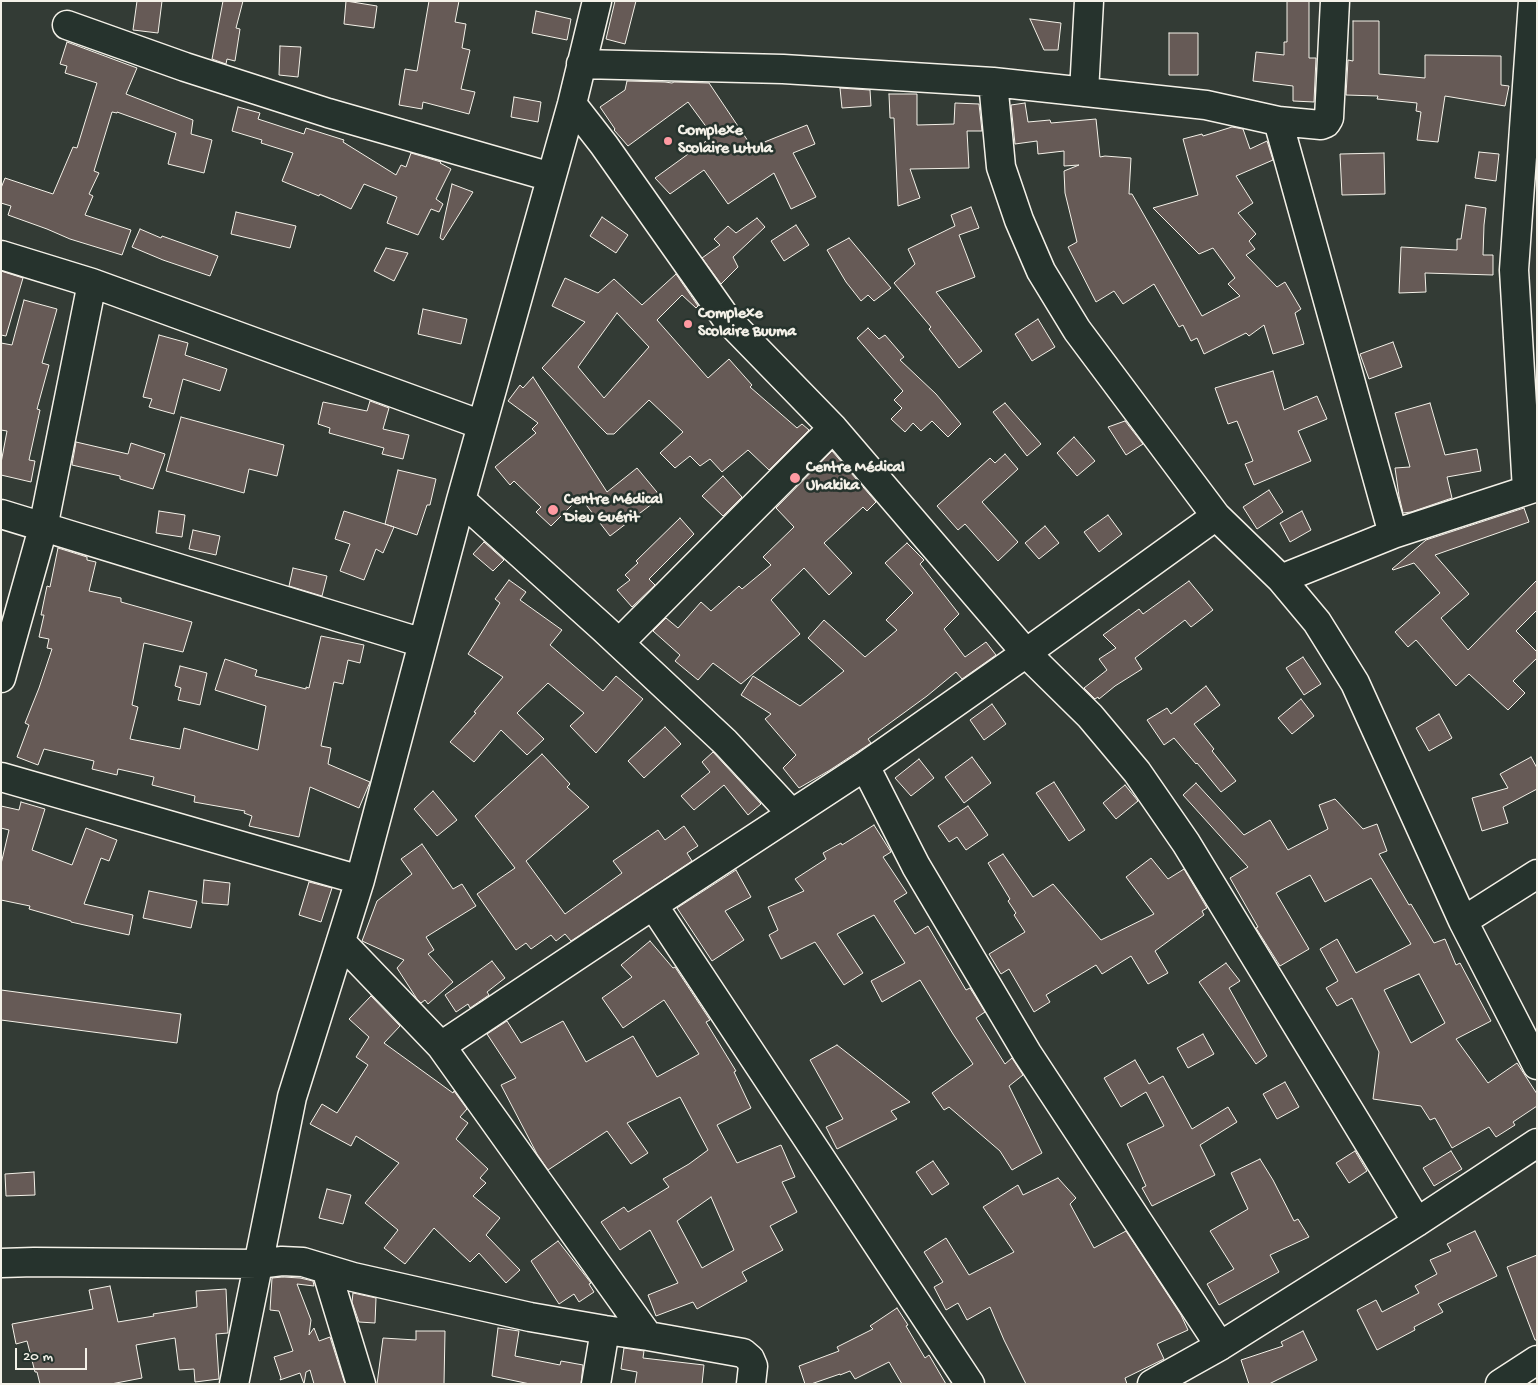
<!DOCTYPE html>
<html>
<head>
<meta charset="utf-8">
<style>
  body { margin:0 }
  #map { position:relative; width:1538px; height:1385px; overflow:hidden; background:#333b35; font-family:"Gochi Hand",sans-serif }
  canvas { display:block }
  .frame { position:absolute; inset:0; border:2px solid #f4f1e8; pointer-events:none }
  .scale { position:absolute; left:15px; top:1348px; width:72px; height:22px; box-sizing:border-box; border:2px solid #f4f1e8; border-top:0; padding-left:6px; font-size:15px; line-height:18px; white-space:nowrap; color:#f4f1e8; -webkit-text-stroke:4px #26332d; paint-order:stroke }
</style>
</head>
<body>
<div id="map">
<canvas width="1538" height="1385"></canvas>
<div class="frame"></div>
<div class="scale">20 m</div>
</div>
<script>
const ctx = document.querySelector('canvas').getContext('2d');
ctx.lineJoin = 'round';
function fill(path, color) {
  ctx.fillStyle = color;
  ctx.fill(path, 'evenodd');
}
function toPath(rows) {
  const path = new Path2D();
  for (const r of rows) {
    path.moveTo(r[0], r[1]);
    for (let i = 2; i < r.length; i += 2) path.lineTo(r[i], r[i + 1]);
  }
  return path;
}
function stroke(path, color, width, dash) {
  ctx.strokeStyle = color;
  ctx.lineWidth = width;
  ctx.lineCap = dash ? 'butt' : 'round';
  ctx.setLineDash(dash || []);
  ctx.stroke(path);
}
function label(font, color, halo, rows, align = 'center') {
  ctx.font = font + ' "Gochi Hand",sans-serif';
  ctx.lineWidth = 5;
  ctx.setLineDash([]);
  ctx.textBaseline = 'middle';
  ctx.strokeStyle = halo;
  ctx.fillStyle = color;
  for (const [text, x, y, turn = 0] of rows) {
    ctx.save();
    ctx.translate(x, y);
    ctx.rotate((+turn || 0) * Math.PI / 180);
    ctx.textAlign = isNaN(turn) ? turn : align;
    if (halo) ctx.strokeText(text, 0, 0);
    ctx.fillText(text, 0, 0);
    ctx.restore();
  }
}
const building = toPath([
  [137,1,162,1,158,33,133,30,137,1],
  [223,1,243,1,236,28,240,29,235,61,227,59,226,64,212,59,223,1],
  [346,1,377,6,374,28,344,24,346,1],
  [429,1,459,1,455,22,466,24,462,48,470,50,461,89,475,92,469,114,423,102,422,109,399,105,405,69,417,71,429,1],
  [615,1,636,1,625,44,606,39,615,1],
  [1287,1,1309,1,1309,58,1316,58,1314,102,1293,101,1293,86,1253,81,1256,52,1284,55,1284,42,1287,42,1287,1],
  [536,11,571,19,567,40,532,33,536,11],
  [1030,19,1061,23,1058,50,1044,50,1030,19],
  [1353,21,1379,21,1379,74,1425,78,1425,55,1501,56,1501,85,1509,86,1505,106,1445,96,1438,142,1417,140,1421,112,1416,111,1417,103,1377,99,1378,96,1346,95,1348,60,1353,61,1353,21],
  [1169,33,1198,33,1198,75,1169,75,1169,33],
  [67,42,137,68,126,94,193,120,191,134,212,140,204,173,168,164,176,133,117,112,117,113,112,112,94,171,99,173,89,194,93,196,85,215,131,230,122,255,70,239,47,229,8,215,11,206,1,203,1,188,5,178,53,194,73,147,77,148,97,83,65,73,67,66,60,64,67,42],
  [280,46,301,47,298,77,279,75,280,46],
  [627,81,665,82,672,83,674,82,709,83,752,147,807,125,815,144,793,153,816,197,791,209,774,173,728,204,704,170,670,194,655,178,713,136,688,102,628,146,614,130,615,129,600,107,625,90,627,81],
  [840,88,870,90,871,106,842,108,840,88],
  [889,94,917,94,917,125,954,124,955,103,979,104,982,131,967,131,969,168,910,169,920,198,898,206,894,118,890,118,889,94],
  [514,97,541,102,538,122,511,117,514,97],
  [1025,103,1028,122,1050,120,1051,123,1096,119,1100,157,1105,156,1131,158,1129,194,1132,194,1202,316,1240,296,1228,284,1235,278,1213,248,1199,254,1153,208,1198,195,1183,139,1202,134,1203,136,1232,127,1243,129,1250,149,1267,141,1273,160,1236,176,1253,203,1238,213,1256,234,1249,241,1255,249,1246,255,1277,287,1285,282,1301,309,1295,313,1304,344,1273,354,1264,325,1249,336,1246,333,1204,354,1197,338,1191,341,1183,325,1179,327,1154,284,1123,304,1114,291,1096,302,1068,247,1077,242,1065,193,1064,171,1079,165,1064,166,1064,151,1038,154,1037,141,1015,144,1011,105,1025,103],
  [238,107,260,113,258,119,304,134,306,128,344,140,343,142,396,175,401,165,406,167,411,153,441,162,440,163,451,169,436,199,443,204,439,212,431,209,418,235,387,223,397,197,364,184,351,209,320,194,319,196,282,181,293,153,261,143,262,140,232,131,238,107],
  [1479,152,1499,154,1496,181,1475,178,1479,152],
  [1384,153,1385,194,1342,195,1340,154,1384,153],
  [452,184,473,192,443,240,440,238,452,184],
  [1466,205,1486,208,1484,225,1483,255,1493,255,1493,275,1425,273,1426,292,1399,293,1401,247,1457,250,1457,239,1461,239,1466,205],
  [971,207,979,228,959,235,975,277,936,292,982,351,959,368,929,329,931,327,894,283,915,264,908,249,955,226,951,215,971,207],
  [236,212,296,226,290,248,231,234,236,212],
  [602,217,628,235,616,253,590,236,602,217],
  [757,218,765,227,733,257,738,267,721,284,702,258,720,245,714,239,728,226,736,233,757,218],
  [796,225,809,245,784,261,771,241,796,225],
  [140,229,161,238,162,236,218,256,210,276,163,260,132,247,140,229],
  [849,238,891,288,874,301,868,295,861,301,846,282,827,250,849,238],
  [386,248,408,253,394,281,374,271,386,248],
  [1,271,23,278,6,336,1,335,1,271],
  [676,274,698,306,696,308,682,295,657,320,708,378,729,359,752,385,750,387,797,428,802,424,809,430,769,470,748,450,722,472,710,459,700,466,690,456,675,468,660,453,683,432,649,400,614,434,607,434,542,368,585,322,552,306,565,278,598,293,614,279,642,305,676,274],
  [617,313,649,347,604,398,578,367,617,313],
  [24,300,57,309,42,363,49,365,37,409,40,410,29,460,35,461,31,482,1,475,1,463,7,431,1,430,1,343,12,345,24,300],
  [423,309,467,319,461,344,418,334,423,309],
  [1038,319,1055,347,1032,361,1015,334,1038,319],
  [868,328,879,339,885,335,904,357,900,360,936,394,961,424,948,437,932,421,921,431,913,423,905,432,891,419,902,408,894,400,903,391,857,338,868,328],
  [159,335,188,343,185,355,227,369,220,391,183,379,174,414,149,407,152,399,143,397,159,335],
  [1393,342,1402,367,1369,379,1360,354,1393,342],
  [1273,371,1284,410,1317,396,1327,419,1298,431,1311,461,1254,485,1245,464,1253,461,1237,421,1228,424,1215,388,1273,371],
  [533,377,607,492,637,468,661,497,610,536,580,497,551,526,536,512,541,507,514,481,510,485,495,467,536,433,532,429,538,423,508,401,520,385,523,388,533,377],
  [370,401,389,408,383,429,409,435,403,459,382,454,384,448,329,433,330,428,318,424,323,402,367,411,370,401],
  [1005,403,1041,444,1027,456,993,412,1005,403],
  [1430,403,1445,455,1477,449,1481,471,1447,477,1452,498,1411,512,1403,513,1399,496,1395,468,1410,467,1395,413,1430,403],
  [181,417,284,445,277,476,249,469,244,493,166,471,181,417],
  [1125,421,1143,444,1126,455,1108,427,1125,421],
  [1074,437,1095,461,1077,476,1057,453,1074,437],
  [76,442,128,454,131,443,165,454,153,489,120,479,120,476,72,465,76,442],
  [832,451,876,502,867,511,863,507,824,543,852,573,829,595,804,568,771,600,800,634,741,684,713,663,698,680,675,661,680,655,653,631,666,618,678,628,701,602,711,611,739,586,742,589,771,565,763,557,794,527,776,508,832,451],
  [1005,454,1018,469,982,502,1018,542,998,561,965,524,958,530,937,506,990,458,995,463,1005,454],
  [398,470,436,479,430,505,427,505,417,535,394,527,383,553,376,549,364,580,340,571,350,544,335,539,344,511,394,527,385,524,398,470],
  [723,476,742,497,723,516,702,496,723,476],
  [1269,490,1283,512,1257,529,1243,507,1269,490],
  [1524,508,1529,522,1435,555,1469,594,1441,618,1468,650,1537,580,1537,610,1516,631,1537,652,1537,658,1513,681,1525,693,1508,710,1469,674,1456,686,1416,640,1408,647,1395,632,1440,593,1414,563,1393,570,1392,569,1426,540,1524,508],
  [159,511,185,515,182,537,156,533,159,511],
  [1302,511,1311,530,1290,542,1280,523,1302,511],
  [1108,515,1122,534,1099,552,1084,532,1108,515],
  [680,518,694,534,649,579,655,585,632,607,617,590,630,580,625,575,638,563,636,561,680,518],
  [1045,526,1059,543,1039,559,1025,543,1045,526],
  [193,530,220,536,216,555,189,549,193,530],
  [484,542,504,560,493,571,473,554,484,542],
  [907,543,924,560,920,564,959,614,944,629,965,657,986,642,996,655,962,679,956,672,927,696,868,739,871,743,830,770,799,788,783,768,796,755,765,719,771,714,741,695,753,676,800,706,844,671,808,638,824,620,865,657,897,630,886,620,913,593,885,563,907,543],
  [58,548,87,557,87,560,96,562,89,591,121,598,121,602,192,622,183,652,144,643,132,705,138,707,130,739,180,749,184,728,258,750,266,706,215,690,225,659,257,670,255,676,306,689,306,687,309,688,321,636,364,645,360,663,348,660,343,684,334,682,321,746,331,748,328,764,370,782,359,808,310,787,299,837,249,826,252,816,244,813,245,811,194,802,195,796,152,785,154,777,118,769,117,775,92,769,94,761,44,749,38,765,17,757,29,725,25,723,39,688,52,649,47,648,49,639,39,637,44,615,41,615,47,586,50,587,58,548],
  [293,568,327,576,322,596,289,586,293,568],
  [509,580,526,592,520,600,562,630,550,645,603,691,616,676,643,699,596,753,570,726,584,713,548,683,517,713,544,739,527,755,501,730,474,762,450,742,476,713,474,712,503,677,468,654,500,603,495,599,509,580],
  [1189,581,1213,610,1191,627,1185,620,1135,658,1142,669,1115,686,1099,699,1098,697,1095,699,1084,688,1107,670,1099,659,1116,648,1103,635,1139,609,1143,614,1189,581],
  [1303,657,1321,684,1304,695,1286,668,1303,657],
  [180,666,207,673,200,705,178,700,181,688,175,686,180,666],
  [1206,686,1220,705,1194,724,1214,749,1212,751,1236,781,1221,792,1197,763,1196,764,1174,738,1164,745,1147,720,1167,708,1171,714,1206,686],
  [1301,699,1314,716,1292,734,1278,718,1301,699],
  [992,704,1006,724,984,740,970,720,992,704],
  [1439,714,1452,738,1429,751,1416,728,1439,714],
  [665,727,681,744,644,778,628,761,665,727],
  [713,752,761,804,748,815,724,785,694,810,681,796,710,772,702,762,713,752],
  [542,754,570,784,567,787,589,807,526,861,565,914,622,873,613,861,658,830,665,840,684,826,698,846,687,853,692,861,571,941,565,934,556,941,551,935,531,949,526,943,516,950,477,894,515,868,475,816,542,754],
  [972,757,991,783,964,803,945,777,972,757],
  [1531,757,1537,768,1537,789,1503,807,1508,823,1482,831,1472,798,1508,788,1500,774,1531,757],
  [919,759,934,778,911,796,895,778,919,759],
  [1054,782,1085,830,1069,841,1036,793,1054,782],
  [1196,783,1244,835,1270,820,1288,850,1328,829,1319,805,1335,799,1363,829,1377,824,1387,851,1379,854,1409,905,1411,904,1434,943,1445,939,1456,965,1460,963,1491,1021,1456,1039,1488,1083,1517,1063,1537,1094,1537,1106,1513,1122,1515,1125,1496,1137,1489,1127,1452,1148,1435,1118,1430,1120,1421,1106,1373,1099,1379,1052,1352,998,1337,1006,1326,988,1338,981,1320,949,1337,939,1356,973,1411,944,1371,878,1325,902,1310,875,1276,893,1309,949,1280,966,1256,928,1258,927,1230,878,1248,867,1183,795,1196,783],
  [1419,974,1445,1023,1411,1043,1384,990,1419,974],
  [1125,785,1138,801,1116,819,1103,803,1125,785],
  [433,791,457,820,437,836,414,809,433,791],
  [21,802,45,809,32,850,72,865,86,828,117,840,109,861,101,858,84,904,133,915,129,935,71,922,71,921,29,909,30,906,1,900,1,864,9,830,1,828,1,806,19,810,21,802],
  [968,806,988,835,966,850,957,837,949,842,938,826,968,806],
  [874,825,891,852,883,857,907,893,894,901,915,934,928,926,966,990,970,988,985,1012,976,1018,1005,1064,1012,1058,1023,1075,1009,1086,1042,1153,1012,1170,1000,1151,949,1107,944,1110,932,1093,973,1064,953,1034,920,980,882,1002,871,981,905,963,874,915,837,934,863,973,844,985,815,942,781,959,769,935,778,930,768,907,804,891,795,879,826,859,823,853,841,843,842,845,874,825],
  [422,844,453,889,462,884,476,906,426,937,434,950,428,954,453,982,428,1004,425,1000,421,1003,417,999,397,968,404,960,362,941,377,901,412,874,401,859,422,844],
  [1003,854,1033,897,1053,884,1101,940,1154,914,1126,877,1151,858,1168,879,1184,869,1207,908,1202,911,1204,915,1155,951,1168,973,1148,984,1131,956,1102,974,1096,965,1046,995,1050,1002,1034,1012,1009,969,1001,974,989,954,1025,932,1014,915,1016,913,1008,901,1010,899,988,863,1003,854],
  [736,870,751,897,725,911,744,940,712,961,677,908,736,870],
  [204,880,230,883,228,905,202,903,204,880],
  [309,882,332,888,321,922,299,915,309,882],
  [149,891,197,901,191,928,143,918,149,891],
  [650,941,673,968,675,967,710,1020,706,1022,736,1071,734,1072,751,1108,717,1125,737,1163,781,1145,795,1177,782,1182,797,1212,770,1226,783,1250,742,1272,747,1281,697,1309,693,1302,656,1316,648,1295,678,1283,650,1230,620,1250,601,1222,624,1207,628,1212,669,1187,663,1179,689,1164,708,1150,680,1097,627,1123,648,1153,631,1164,607,1131,548,1170,537,1154,501,1085,516,1078,487,1034,507,1021,521,1043,563,1021,586,1062,633,1036,657,1077,699,1054,664,1000,623,1028,602,998,632,977,621,965,650,941],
  [711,1197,734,1250,702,1268,677,1221,711,1197],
  [492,961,505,978,487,992,489,995,470,1008,468,1004,456,1012,445,995,492,961],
  [1226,963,1240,981,1229,988,1267,1056,1256,1064,1199,982,1226,963],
  [1,990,181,1014,177,1043,1,1020,1,990],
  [371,996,400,1026,384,1043,453,1093,454,1091,467,1109,460,1117,468,1123,456,1139,488,1169,480,1178,486,1183,473,1196,500,1218,486,1235,520,1270,506,1283,479,1253,470,1262,434,1228,405,1264,384,1248,398,1230,365,1203,399,1163,356,1136,351,1146,310,1124,322,1104,337,1113,368,1065,356,1057,369,1037,349,1019,371,996],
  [1203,1034,1214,1054,1188,1068,1177,1048,1203,1034],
  [837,1045,910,1102,891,1111,897,1119,837,1149,826,1127,843,1119,810,1060,837,1045],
  [1135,1060,1149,1084,1163,1076,1192,1129,1228,1107,1237,1122,1200,1145,1215,1175,1152,1206,1142,1188,1146,1186,1127,1144,1164,1126,1146,1092,1121,1107,1104,1078,1135,1060],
  [1285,1082,1299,1107,1277,1119,1263,1094,1285,1082],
  [1355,1151,1367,1171,1349,1183,1336,1163,1355,1151],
  [1451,1151,1462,1169,1434,1186,1423,1168,1451,1151],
  [1260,1159,1273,1180,1294,1221,1298,1219,1309,1237,1270,1255,1279,1272,1219,1305,1207,1284,1234,1269,1210,1231,1248,1209,1231,1173,1260,1159],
  [933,1161,949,1184,932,1195,916,1172,933,1161],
  [34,1172,35,1195,6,1196,5,1174,34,1172],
  [1058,1178,1076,1198,1070,1204,1094,1248,1126,1231,1181,1315,1188,1330,1157,1344,1164,1359,1125,1378,1127,1384,1026,1384,1004,1340,990,1307,967,1320,958,1303,946,1310,934,1287,943,1282,924,1252,946,1238,969,1275,1014,1252,983,1207,1018,1185,1023,1195,1058,1178],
  [327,1189,351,1195,343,1224,319,1218,327,1189],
  [1475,1231,1497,1276,1438,1304,1443,1312,1414,1327,1415,1330,1377,1350,1357,1310,1376,1300,1382,1312,1419,1293,1415,1286,1437,1274,1430,1260,1451,1251,1447,1244,1475,1231],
  [558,1241,591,1283,589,1284,594,1292,579,1302,574,1294,559,1304,531,1261,558,1241],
  [1537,1255,1537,1340,1535,1340,1507,1267,1537,1255],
  [283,1277,300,1278,313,1281,314,1286,297,1284,311,1320,309,1335,314,1328,319,1341,330,1337,345,1384,314,1384,310,1370,306,1372,304,1384,300,1373,280,1380,281,1378,274,1357,293,1351,279,1311,270,1310,272,1278,283,1277],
  [110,1286,118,1322,154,1316,153,1314,197,1307,196,1291,226,1289,228,1333,216,1334,219,1379,195,1382,194,1369,179,1370,175,1338,136,1345,142,1378,111,1384,40,1384,37,1372,35,1372,27,1341,16,1344,12,1324,93,1309,89,1290,110,1286],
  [353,1293,376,1298,375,1323,359,1322,352,1302,353,1293],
  [897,1308,908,1325,906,1326,925,1358,929,1355,946,1384,902,1384,889,1362,855,1379,850,1371,840,1375,840,1374,811,1384,805,1384,799,1366,839,1351,837,1347,873,1329,870,1326,897,1308],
  [498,1328,519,1331,515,1356,560,1365,561,1361,583,1365,581,1384,530,1384,492,1376,498,1328],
  [416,1331,445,1331,444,1384,377,1384,383,1338,416,1340,416,1331],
  [1303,1331,1317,1360,1269,1384,1249,1384,1241,1360,1283,1346,1281,1342,1303,1331],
  [624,1348,644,1351,643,1358,704,1365,702,1384,635,1384,637,1372,621,1369,624,1348]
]);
fill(building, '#665a56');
stroke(building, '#f4f1e8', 1);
const minor = toPath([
  [67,25,185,67,328,113,551,177],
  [581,64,783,69,993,82,1206,105,1278,121,1321,125,1326,123,1329,118,1335,1],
  [993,82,1001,167,1019,220,1041,271,1077,330,1216,516,1281,579,1317,622,1355,683,1463,921,1537,1065],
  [1084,92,1089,1],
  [572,104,604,145,726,318,833,428,1026,653,1090,716,1137,772,1186,843,1417,1222],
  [1278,121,1393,534],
  [1,255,92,283,482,425],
  [1527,490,1514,270,1533,1],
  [461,500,603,628,725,742,791,813],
  [1,514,423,643],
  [1281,579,1393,534,1537,487],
  [619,643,833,428],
  [1,678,43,528,92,283],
  [865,766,916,866,1027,1053,1220,1346],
  [1,777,360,880],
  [653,905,970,1384],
  [1463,921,1537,874],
  [341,942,441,1046,648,1336],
  [441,1046,653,905,865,766,1026,653,1216,516],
  [1,1263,34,1262,258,1264,282,1261,303,1262,353,1277,530,1317,605,1330,648,1336,743,1353,750,1359,753,1366,751,1384],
  [326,1269,361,1384],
  [234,1384,292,1097,360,880,461,500,572,104,597,1],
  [596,1384,605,1330],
  [1152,1384,1220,1346,1417,1222,1537,1143],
  [1500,1384,1537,1360]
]);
stroke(minor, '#f4f1e8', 31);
stroke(minor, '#26332d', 28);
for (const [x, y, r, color] of [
  [668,141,5,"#ff9aa2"],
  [688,324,5,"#ff9aa2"],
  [795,478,6,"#ff9aa2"],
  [553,510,6,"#ff9aa2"]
]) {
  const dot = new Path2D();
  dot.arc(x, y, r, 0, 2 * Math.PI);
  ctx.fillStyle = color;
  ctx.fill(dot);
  stroke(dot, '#26332d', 2);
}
label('bold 16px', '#f4f1e8', '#26332d', [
  ["Complexe",678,132],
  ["Scolaire Lutula",678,150],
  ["Complexe",698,315],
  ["Scolaire Buuma",698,333],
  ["Centre Médical",806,469],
  ["Uhakika",806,487],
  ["Centre Médical",564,501],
  ["Dieu Guérit",564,519]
], 'left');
</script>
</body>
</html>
